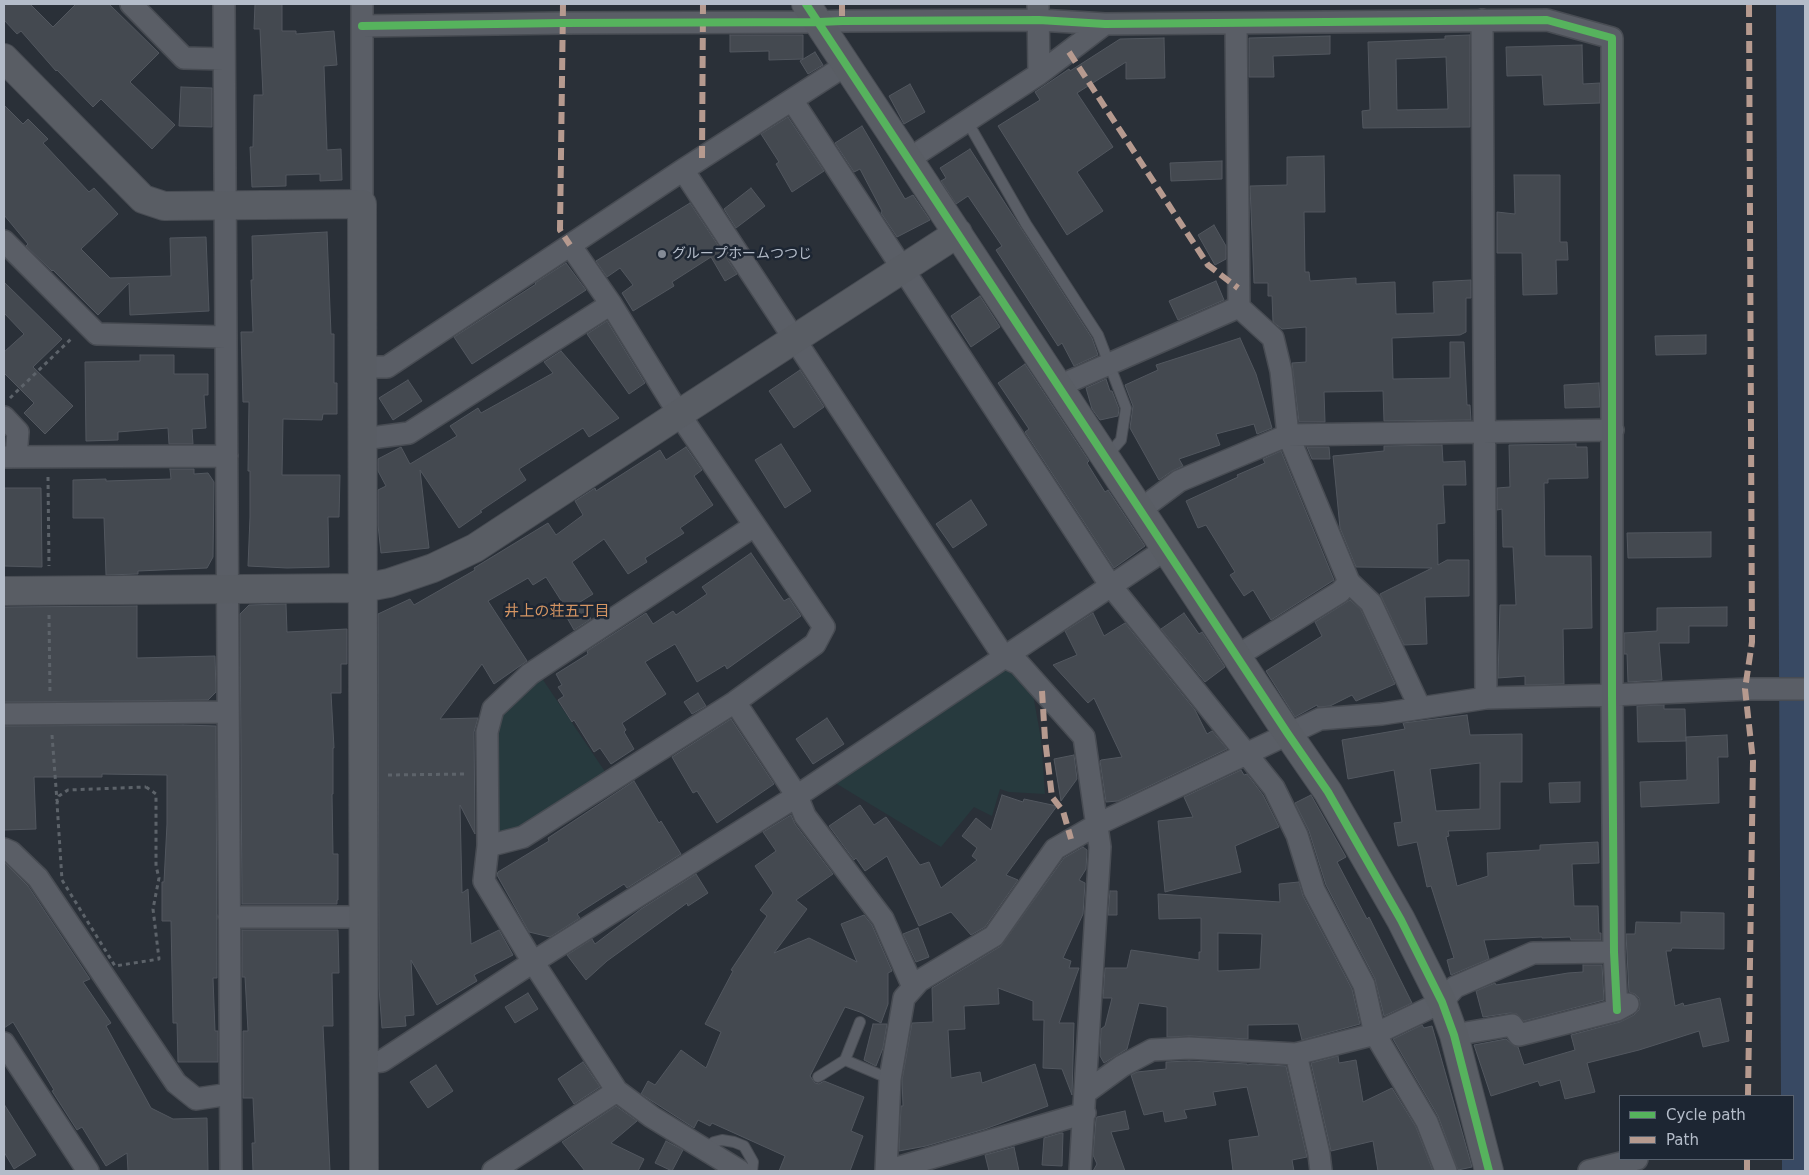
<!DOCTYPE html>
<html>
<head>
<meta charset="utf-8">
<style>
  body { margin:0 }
  #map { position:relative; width:1809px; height:1175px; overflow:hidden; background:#2a3038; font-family:"DejaVu Sans",sans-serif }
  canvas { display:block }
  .frame { position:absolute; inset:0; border:5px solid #b4bcc9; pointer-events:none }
  .legend { position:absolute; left:1619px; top:1095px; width:175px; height:65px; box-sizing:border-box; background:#1d2633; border:1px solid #59626f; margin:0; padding:6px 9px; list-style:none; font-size:15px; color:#b4bcc9 }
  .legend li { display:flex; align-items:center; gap:10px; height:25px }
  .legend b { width:25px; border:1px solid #59626f }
</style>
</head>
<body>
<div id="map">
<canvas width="1809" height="1175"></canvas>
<div class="frame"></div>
<ul class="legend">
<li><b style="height:6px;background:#56b35d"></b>Cycle path</li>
<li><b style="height:6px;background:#b69a8f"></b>Path</li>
</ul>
</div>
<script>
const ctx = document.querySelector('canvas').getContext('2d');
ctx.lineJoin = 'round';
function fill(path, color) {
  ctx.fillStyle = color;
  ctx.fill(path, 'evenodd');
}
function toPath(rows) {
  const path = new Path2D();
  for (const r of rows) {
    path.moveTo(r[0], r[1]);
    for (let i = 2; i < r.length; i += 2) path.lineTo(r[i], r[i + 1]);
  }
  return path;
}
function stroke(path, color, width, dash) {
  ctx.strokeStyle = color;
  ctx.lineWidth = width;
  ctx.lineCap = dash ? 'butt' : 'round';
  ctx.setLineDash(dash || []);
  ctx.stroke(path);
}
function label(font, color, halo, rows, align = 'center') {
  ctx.font = font + ' "DejaVu Sans","Noto Sans JP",sans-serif';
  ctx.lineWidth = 5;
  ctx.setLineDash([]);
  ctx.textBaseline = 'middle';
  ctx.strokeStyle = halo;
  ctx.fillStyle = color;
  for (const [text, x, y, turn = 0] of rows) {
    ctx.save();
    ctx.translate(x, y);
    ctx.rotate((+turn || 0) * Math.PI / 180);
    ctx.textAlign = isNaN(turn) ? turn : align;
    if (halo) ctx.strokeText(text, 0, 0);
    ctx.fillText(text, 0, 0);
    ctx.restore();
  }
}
fill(toPath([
  [1010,666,1032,689,1041,739,1045,794,1009,792,1000,789,992,816,974,807,941,847,832,781],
  [539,674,608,776,522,832,492,838,492,733,499,710]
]), '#273a3e');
fill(toPath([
  [1776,4,1805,4,1805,1171,1782,1171,1782,1159,1793,1159,1793,1096,1781,1096]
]), '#384963');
const building = toPath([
  [4,4,30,4,53,27,76,4,109,4,159,53,130,82,175,125,152,149,101,99,93,107,57,70,56,71,21,31,17,34,4,20,4,4],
  [255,4,282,4,282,31,296,31,296,34,334,31,337,65,324,66,327,150,341,149,342,180,320,181,320,174,286,175,286,186,252,187,250,147,253,147,254,95,263,95,260,29,254,29,255,4],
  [730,35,803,35,803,59,769,60,769,51,730,52,730,35],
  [1470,35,1470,127,1363,128,1362,111,1370,110,1368,42,1445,39,1445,36,1470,35],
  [1446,57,1448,109,1397,110,1396,59,1446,57],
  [1330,36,1330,54,1273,56,1274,77,1249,77,1249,38,1330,36],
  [1164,38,1165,78,1126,79,1126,62,1077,93,1113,147,1077,172,1103,211,1067,235,998,126,1040,100,1035,92,1069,69,1070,71,1120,39,1164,38],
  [1582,45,1583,84,1600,83,1600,103,1544,105,1542,75,1507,76,1506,47,1582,45],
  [815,52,823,65,808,74,800,61,815,52],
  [910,84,925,112,904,124,889,96,910,84],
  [181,87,212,88,212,127,179,126,181,87],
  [4,105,23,124,28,119,48,139,43,143,89,192,94,188,118,214,81,249,110,278,171,276,170,238,206,237,209,311,130,315,129,283,98,315,53,270,52,271,26,246,28,244,4,215,4,105],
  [788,117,824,171,792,192,776,164,779,162,761,134,788,117],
  [862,126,905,199,913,195,930,220,897,237,881,213,882,211,860,169,854,172,835,143,862,126],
  [970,149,1092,338,1098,355,1074,366,1062,343,1058,346,996,250,1002,246,968,196,956,204,941,181,946,178,940,168,970,149],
  [1324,156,1325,212,1304,212,1305,272,1309,272,1310,281,1356,278,1356,284,1395,282,1396,314,1434,313,1433,282,1471,280,1471,298,1466,298,1466,332,1460,335,1392,338,1393,379,1450,378,1450,342,1464,342,1467,405,1470,405,1471,420,1384,421,1383,391,1324,392,1325,422,1299,422,1292,363,1306,362,1306,327,1282,329,1273,322,1272,296,1268,296,1268,283,1254,283,1250,186,1287,185,1287,157,1324,156],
  [1222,161,1222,179,1171,181,1170,163,1222,161],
  [1514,175,1560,175,1560,242,1567,242,1568,260,1556,260,1557,294,1523,295,1522,253,1497,253,1497,212,1515,214,1514,175],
  [751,188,765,206,736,228,724,209,751,188],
  [690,203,737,274,725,281,711,257,672,282,674,286,633,311,622,293,633,285,620,268,607,277,596,261,690,203],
  [1214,225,1226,246,1226,259,1215,265,1198,235,1214,225],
  [327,232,331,334,334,334,334,383,337,383,337,414,323,414,322,420,283,419,282,475,340,475,339,517,328,517,329,567,287,568,248,566,250,517,250,471,248,471,249,402,243,402,241,332,253,332,251,280,253,280,252,236,327,232],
  [566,263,586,290,472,364,454,337,536,284,535,283,566,263],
  [1216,281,1224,300,1178,320,1169,301,1216,281],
  [4,282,62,339,33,367,73,406,45,434,24,413,34,403,4,373,4,352,24,334,4,313,4,282],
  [980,296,1000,327,971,347,951,316,980,296],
  [607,321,645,383,629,394,587,334,607,321],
  [1706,335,1706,354,1656,355,1655,336,1706,335],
  [1240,338,1256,374,1272,428,1257,434,1254,424,1216,434,1220,445,1179,459,1183,466,1172,471,1159,480,1130,428,1133,406,1125,385,1158,370,1156,365,1240,338],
  [561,351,619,418,589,437,583,428,519,469,526,480,480,511,482,512,459,528,420,470,429,548,381,553,378,525,378,490,386,486,378,471,378,459,401,447,410,464,457,436,450,426,478,408,481,413,553,373,544,362,561,351],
  [140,355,174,355,174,374,208,374,208,395,204,395,206,428,192,429,193,444,169,444,168,428,118,432,118,440,86,441,85,362,140,361,140,355],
  [1025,364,1089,461,1087,463,1105,492,1108,490,1145,546,1114,568,1025,432,1029,429,998,383,1025,364],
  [800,370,824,407,794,428,769,391,800,370],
  [1106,379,1110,391,1112,391,1119,409,1118,416,1100,420,1092,409,1086,388,1106,379],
  [408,380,422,401,393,420,379,398,408,380],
  [1599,383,1600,407,1565,408,1564,385,1599,383],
  [781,444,811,491,785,508,755,460,781,444],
  [1576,444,1576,447,1587,447,1588,478,1548,479,1548,483,1544,483,1545,556,1591,556,1592,628,1563,629,1564,684,1525,685,1525,676,1498,678,1500,605,1516,605,1513,547,1503,547,1502,509,1497,510,1497,488,1510,487,1509,445,1576,444],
  [1442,445,1443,462,1465,461,1466,485,1443,485,1445,523,1437,524,1438,565,1447,560,1469,560,1469,596,1425,597,1427,644,1404,645,1380,594,1432,568,1356,567,1340,528,1333,456,1384,451,1384,446,1442,445],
  [686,447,702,470,694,476,713,505,680,528,684,533,645,558,647,562,628,574,604,539,572,562,593,594,567,610,546,577,533,585,528,578,488,601,527,661,494,684,482,664,440,719,478,718,474,732,475,834,460,805,462,893,468,889,471,944,499,930,513,955,474,975,477,981,437,1005,411,960,414,1015,405,1016,406,1026,382,1028,379,988,378,614,410,599,414,605,475,570,474,568,548,523,556,535,583,515,575,501,595,488,596,491,660,450,666,460,686,447],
  [1307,447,1329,447,1330,459,1312,459,1307,447],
  [1281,451,1334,580,1271,620,1253,590,1244,596,1230,575,1235,572,1206,525,1198,528,1186,501,1238,477,1237,475,1265,463,1263,459,1281,451],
  [170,469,194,469,194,474,208,473,214,482,213,557,207,568,138,571,138,574,106,575,104,518,73,518,73,480,106,479,106,481,171,479,170,469],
  [4,488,41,488,42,567,4,566,4,488],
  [971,500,987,525,953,548,936,524,971,500],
  [1711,532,1711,557,1628,558,1627,533,1711,532],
  [751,553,784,601,789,598,801,616,727,669,725,665,697,682,675,644,645,662,666,694,622,723,626,730,624,732,634,749,611,764,600,748,594,752,574,720,572,722,558,700,564,696,558,687,562,685,556,674,588,654,587,651,646,613,653,624,673,611,676,615,707,594,702,587,751,553],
  [1350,600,1361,610,1395,684,1356,701,1352,695,1330,706,1318,707,1317,705,1295,717,1266,671,1322,636,1315,622,1350,600],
  [286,604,287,632,347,629,347,664,341,664,341,693,331,693,334,748,333,748,333,794,332,794,333,854,338,854,338,900,337,900,337,904,242,904,240,614,249,605,286,604],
  [582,605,591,619,574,630,566,616,582,605],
  [137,606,137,658,215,656,216,692,208,700,4,702,4,607,137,606],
  [1727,607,1727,626,1689,626,1689,643,1659,643,1662,680,1628,682,1627,654,1624,654,1624,633,1657,631,1657,608,1727,607],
  [1093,613,1104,636,1125,623,1195,710,1207,734,1212,731,1227,749,1118,801,1106,802,1100,761,1101,760,1122,757,1094,698,1088,703,1053,665,1077,655,1065,631,1093,613],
  [1184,613,1199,634,1202,632,1225,667,1205,682,1161,629,1184,613],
  [698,693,706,706,692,714,684,702,698,693],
  [1664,705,1664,709,1685,709,1686,741,1638,742,1637,706,1664,705],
  [1467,715,1470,735,1522,734,1522,782,1500,782,1500,829,1448,831,1449,836,1446,837,1457,886,1488,876,1487,853,1540,850,1540,845,1598,842,1599,863,1572,864,1574,906,1598,906,1599,933,1601,933,1601,940,1571,940,1570,937,1542,938,1542,937,1484,940,1489,959,1451,975,1447,960,1454,958,1431,886,1427,887,1417,842,1398,846,1394,823,1402,822,1394,770,1348,779,1342,740,1405,729,1403,723,1467,715],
  [1480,763,1480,809,1436,811,1430,769,1480,763],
  [827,718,844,744,813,764,796,739,827,718],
  [731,719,774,784,717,823,697,791,693,793,672,757,731,719],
  [183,725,216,726,217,978,213,978,215,1031,218,1031,218,1062,178,1062,177,1023,173,1023,171,921,162,921,162,882,164,882,167,824,167,775,102,774,102,777,34,777,36,829,4,830,4,726,183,725],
  [1727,735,1728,757,1718,757,1719,803,1641,807,1640,782,1687,780,1686,737,1727,735],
  [1074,755,1077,779,1061,801,1054,759,1074,755],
  [1241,770,1244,775,1247,774,1263,795,1279,827,1235,846,1241,872,1165,892,1158,821,1193,817,1184,797,1241,770],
  [634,781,659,823,661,821,681,854,627,888,624,884,577,914,580,918,550,937,529,932,497,875,498,872,549,841,548,838,634,781],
  [1580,782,1580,802,1550,803,1549,783,1580,782],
  [1002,795,1023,802,1024,799,1057,806,1006,875,1018,880,985,927,971,935,951,912,919,926,887,856,865,871,856,858,854,860,829,826,860,805,874,825,886,817,920,865,929,862,941,888,977,860,972,856,977,848,962,836,976,818,991,830,1002,795],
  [1311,795,1346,857,1337,862,1367,919,1369,917,1412,1003,1384,1016,1375,979,1326,885,1309,831,1295,803,1311,795],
  [791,815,795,824,833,874,796,900,807,909,774,953,809,938,857,962,841,924,864,915,872,925,892,971,888,973,888,1004,881,1023,860,1012,845,1007,810,1076,815,1083,819,1084,824,1081,864,1097,851,1131,863,1136,850,1171,779,1171,785,1156,712,1123,710,1126,698,1120,694,1128,641,1094,648,1081,655,1085,681,1050,706,1068,721,1032,705,1024,733,971,731,970,767,916,760,910,773,893,755,866,776,851,763,832,791,815],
  [1083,847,1087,850,1086,869,1079,880,1085,883,1083,914,1063,958,1071,961,1069,968,1079,968,1059,1023,1074,1023,1072,1095,1062,1069,1043,1068,1044,1020,1033,1020,1033,1001,998,988,999,1004,964,1006,965,1029,948,1030,951,1078,980,1072,982,1083,1035,1064,1048,1106,985,1129,926,1146,899,1151,901,1106,903,1106,902,1080,912,1023,933,1022,932,988,1001,946,1064,858,1083,847],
  [4,862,28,886,90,979,83,982,111,1023,106,1026,151,1108,173,1119,207,1118,208,1171,128,1171,127,1153,106,1166,82,1127,77,1130,52,1091,54,1090,13,1022,4,1028,4,862],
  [696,874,708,893,688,906,687,903,607,961,586,980,567,955,592,939,595,944,641,909,696,874],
  [1299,882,1303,896,1352,989,1360,1024,1302,1040,1298,1024,1248,1025,1248,1039,1190,1036,1167,1037,1167,1007,1139,1003,1127,1049,1104,1063,1100,1056,1101,1029,1105,1026,1112,998,1103,998,1105,968,1127,968,1131,950,1199,960,1199,952,1201,952,1201,918,1159,919,1158,894,1280,902,1279,884,1299,882],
  [1218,933,1262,934,1260,969,1218,971,1218,933],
  [1110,891,1117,891,1117,915,1108,915,1110,891],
  [1681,912,1724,913,1724,949,1672,948,1671,951,1666,951,1675,1006,1683,1003,1684,1006,1720,998,1729,1041,1703,1047,1699,1031,1639,1050,1587,1063,1595,1092,1565,1099,1560,1080,1540,1086,1538,1081,1491,1096,1474,1045,1506,1039,1514,1046,1518,1047,1524,1065,1575,1050,1571,1035,1620,1022,1634,1015,1639,1010,1640,1004,1639,998,1635,994,1629,992,1626,934,1635,934,1636,922,1681,923,1681,912],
  [918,928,929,957,916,962,903,934,918,928],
  [242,930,338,930,339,973,332,973,333,1026,323,1026,330,1171,253,1171,252,1143,255,1143,253,1098,243,1098,243,1031,248,1031,245,977,242,977,242,930],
  [1583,965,1602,965,1604,1000,1524,1021,1517,1014,1510,1013,1483,1017,1476,991,1495,983,1496,985,1568,973,1583,972,1583,965],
  [528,993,538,1009,515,1023,505,1007,528,993],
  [873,1024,887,1024,883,1048,876,1066,864,1060,873,1024],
  [1422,1025,1424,1028,1432,1026,1472,1167,1458,1170,1438,1116,1393,1039,1422,1025],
  [1338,1056,1339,1063,1356,1060,1363,1102,1392,1088,1416,1127,1433,1171,1378,1171,1373,1141,1331,1151,1311,1063,1338,1056],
  [1189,1061,1247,1064,1247,1065,1253,1064,1286,1066,1307,1157,1292,1160,1294,1171,1233,1171,1229,1140,1259,1136,1247,1087,1213,1092,1216,1105,1184,1110,1187,1118,1165,1122,1163,1111,1144,1115,1131,1075,1137,1072,1166,1069,1166,1062,1189,1061],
  [583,1062,600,1087,574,1104,558,1079,583,1062],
  [436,1065,453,1091,428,1108,410,1082,436,1065],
  [4,1104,36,1155,14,1169,4,1152,4,1104],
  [616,1106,637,1121,611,1143,644,1159,638,1171,585,1171,562,1142,616,1106],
  [1125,1111,1129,1129,1111,1132,1125,1171,1093,1171,1097,1164,1093,1155,1096,1119,1097,1117,1125,1111],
  [1061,1133,1063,1133,1062,1166,1042,1165,1044,1138,1061,1133],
  [666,1141,683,1150,672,1171,655,1163,666,1141],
  [1014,1147,1019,1171,989,1171,985,1155,1014,1147]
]);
fill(building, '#444950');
stroke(building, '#52575f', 1);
const lane = toPath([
  [967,121,1026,224,1098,335,1126,408,1121,440,1106,457],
  [860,1022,845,1060,890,1079],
  [818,1077,845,1060],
  [704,1150,714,1142,722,1140,734,1142,744,1146,753,1162,752,1171]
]);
const street = toPath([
  [131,4,184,58,224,59],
  [224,4,231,1171],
  [362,4,362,204],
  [1482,20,1486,698],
  [362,26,563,23,819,22,842,21,1039,20,1105,24,1547,20,1612,38,1612,695,1614,952,1617,1010],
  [1039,74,1105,24],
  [792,100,1111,586,1274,788,1297,835,1314,890,1364,985,1375,1034,1427,1122,1446,1171],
  [909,159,1039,74,1038,4],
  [683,170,1004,657,1019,664,1084,737,1100,847,1080,1171],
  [4,241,97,334,226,337],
  [363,367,387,367,683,170,846,65],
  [1059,386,1239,307,1236,23],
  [4,417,18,432,16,457],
  [363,439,409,433,611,304],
  [4,457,227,456],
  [1140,510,1179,481,1288,435,1613,430],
  [1349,582,1371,603,1420,708],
  [1237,656,1340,592,1349,582,1288,435,1281,371,1273,338,1239,307],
  [735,702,797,796,805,816,883,919,913,987],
  [4,714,228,712],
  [488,846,523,837,735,702,815,644,824,627,679,414,611,304,570,245],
  [4,849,11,852,38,878,176,1083,196,1099,230,1094],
  [229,917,364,917],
  [1454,1035,1512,1025,1519,1035,1617,1010,1628,1004],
  [4,1043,88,1171],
  [1296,1054,1319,1154,1321,1171],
  [364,1063,382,1061,533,962,797,796,1166,549],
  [1085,1093,1122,1066,1152,1050,1189,1048,1296,1054,1375,1034,1442,1002,1455,987,1533,953,1614,952],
  [493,1171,617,1091],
  [740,1171,652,1117,617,1091,533,962,484,881,488,846,487,732,493,709,530,674,754,526],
  [886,1171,890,1079,904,998,919,981,994,936,1055,849,1098,824,1320,719,1382,714,1486,698,1612,695,1748,689,1805,689],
  [886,1171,1085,1113],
  [1589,1171,1637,1159]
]);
const secondary = toPath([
  [806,4,1288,734,1328,792,1401,920,1442,1002,1454,1035,1489,1171],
  [4,58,143,199,164,206,362,204,364,1171],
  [4,591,363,588,389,583,433,568,475,548,679,414,958,233]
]);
stroke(lane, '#484c53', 12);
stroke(street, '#484c53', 24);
stroke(secondary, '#484c53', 30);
stroke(toPath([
  [10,398,72,338],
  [48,477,49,566],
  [49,615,50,694],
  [52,735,57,801],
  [388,775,467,774],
  [146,787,156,794,156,866,159,878,153,909,159,959,115,966,62,880,57,803,59,796,68,790,146,787]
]), '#5d636a', 3, [4, 4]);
stroke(lane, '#5a5e66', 10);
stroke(street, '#5a5e66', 21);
stroke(secondary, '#595d64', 28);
stroke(toPath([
  [563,4,560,230,570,245],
  [842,4,842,21],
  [1069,52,1208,265,1238,288],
  [702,158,703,4],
  [1042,691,1045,739,1052,797,1063,811,1071,839],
  [1748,1096,1753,761,1745,689,1752,642,1749,4],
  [1747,1171,1747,1159]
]), '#b69a8f', 6, [12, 6]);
stroke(toPath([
  [806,4,1288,734,1328,792,1401,920,1442,1002,1454,1035,1489,1171],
  [362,26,563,23,819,22,842,21,1039,20,1105,24,1547,20,1612,38,1612,695,1614,952,1617,1010]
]), '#56b35d', 8);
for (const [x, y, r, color] of [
  [662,254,5,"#848b96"]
]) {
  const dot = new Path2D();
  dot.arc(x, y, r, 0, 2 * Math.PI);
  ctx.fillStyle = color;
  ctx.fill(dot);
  stroke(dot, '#1d2633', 2);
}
label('14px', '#b4bcc9', '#1d2633', [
  ["グループホームつつじ",672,254]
], 'left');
label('15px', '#d59563', '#1d2633', [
  ["井上の荘五丁目",557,612]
]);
</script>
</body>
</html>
